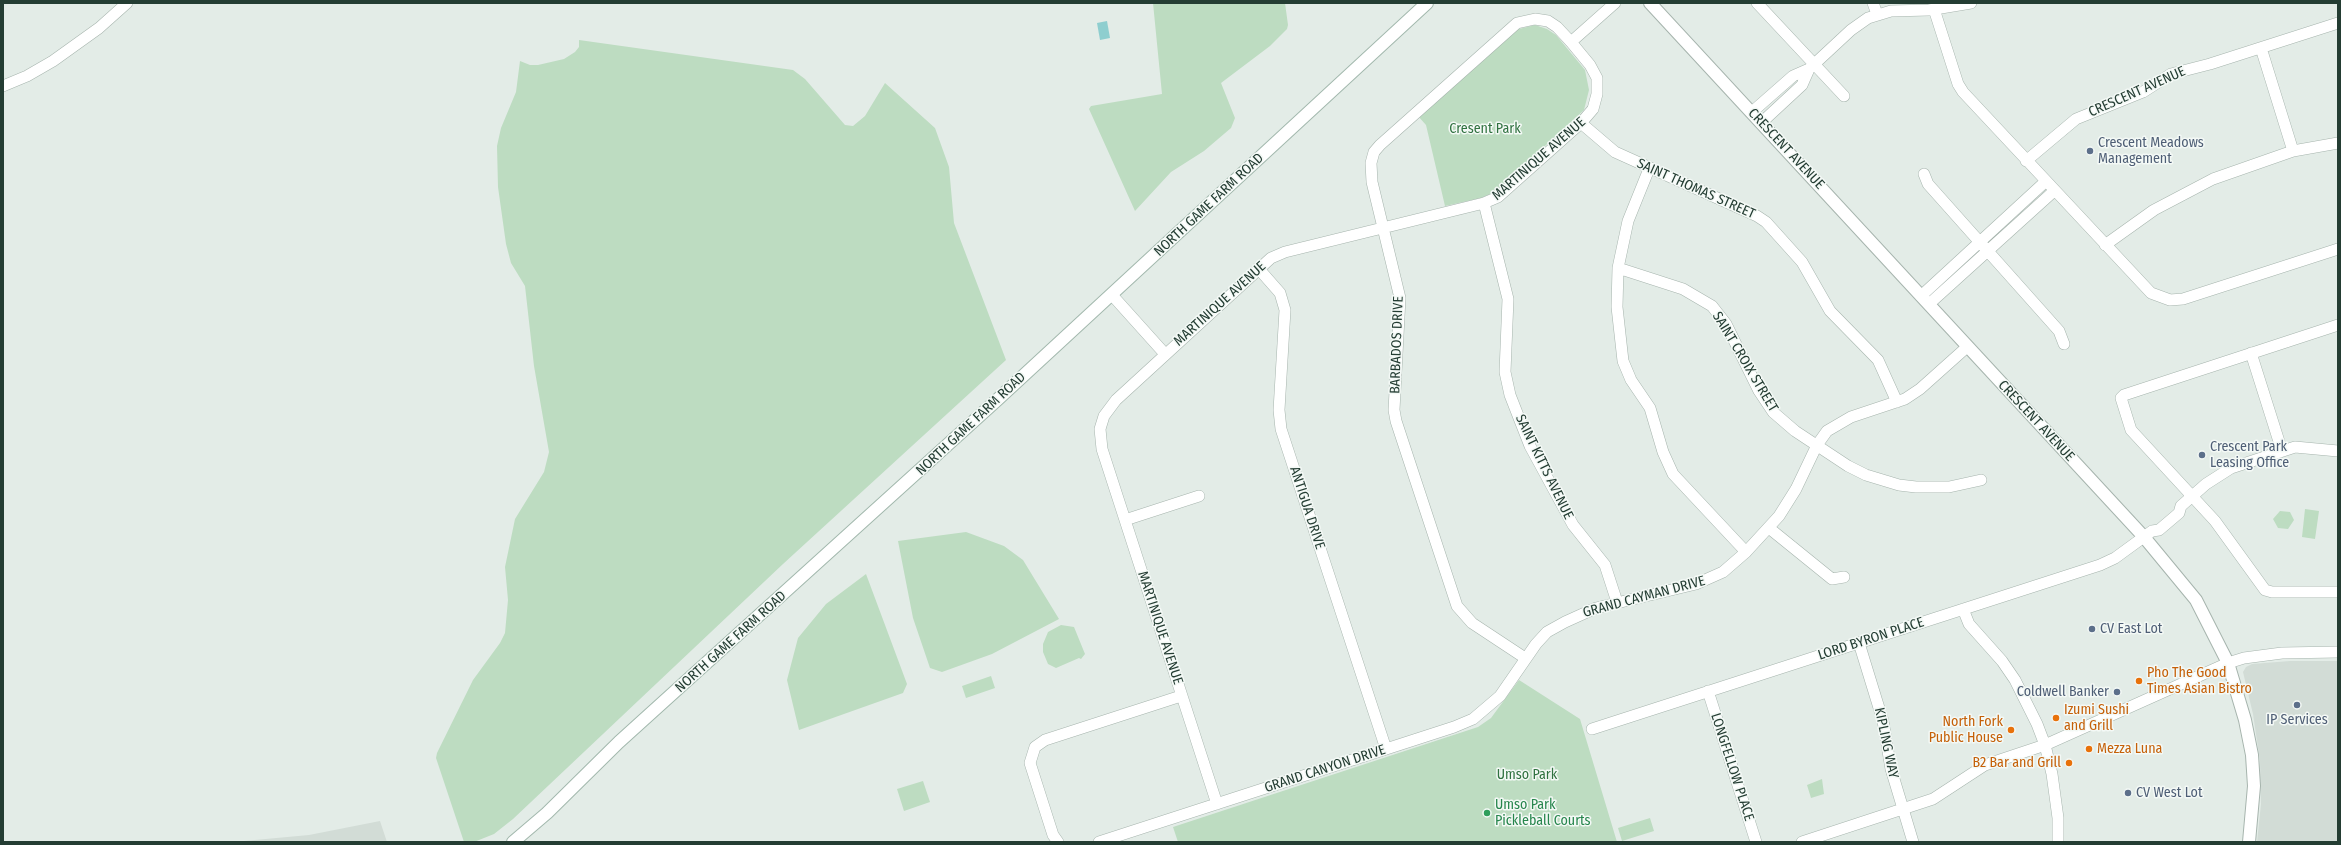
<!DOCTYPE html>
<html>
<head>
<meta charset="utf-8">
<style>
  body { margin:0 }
  #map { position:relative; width:2341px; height:845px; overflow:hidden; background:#e3ece7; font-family:"Fira Sans Condensed",sans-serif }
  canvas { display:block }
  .frame { position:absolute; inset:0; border:4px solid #243d33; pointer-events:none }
</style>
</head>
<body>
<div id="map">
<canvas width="2341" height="845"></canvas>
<div class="frame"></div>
</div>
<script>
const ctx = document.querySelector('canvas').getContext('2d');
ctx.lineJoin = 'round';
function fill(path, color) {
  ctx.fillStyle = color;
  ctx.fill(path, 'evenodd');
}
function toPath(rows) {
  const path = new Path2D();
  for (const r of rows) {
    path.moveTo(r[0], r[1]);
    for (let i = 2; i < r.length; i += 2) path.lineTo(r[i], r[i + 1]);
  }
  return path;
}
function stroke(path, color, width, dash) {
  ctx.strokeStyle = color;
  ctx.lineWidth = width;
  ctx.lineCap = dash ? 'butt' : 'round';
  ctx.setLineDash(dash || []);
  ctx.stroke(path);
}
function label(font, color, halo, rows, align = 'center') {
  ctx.font = font + ' "Fira Sans Condensed",sans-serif';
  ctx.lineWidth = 3;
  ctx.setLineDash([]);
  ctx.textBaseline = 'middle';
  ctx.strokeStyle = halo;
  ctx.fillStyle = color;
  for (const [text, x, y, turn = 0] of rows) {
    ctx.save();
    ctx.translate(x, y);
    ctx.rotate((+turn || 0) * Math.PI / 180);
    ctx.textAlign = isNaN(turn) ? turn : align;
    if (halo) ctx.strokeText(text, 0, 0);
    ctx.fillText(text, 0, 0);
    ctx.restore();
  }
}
fill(toPath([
  [2290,661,2338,661,2338,842,2257,842,2261,804,2260,761,2253,714,2243,672,2246,667,2252,664],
  [380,821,387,842,233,842,309,835]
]), '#d2dcd6');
fill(toPath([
  [1153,3,1285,3,1288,25,1287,29,1270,46,1221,83,1235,118,1231,128,1204,151,1171,172,1135,211,1089,109,1091,106,1162,94],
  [1535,25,1547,29,1556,35,1585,70,1589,90,1584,110,1495,192,1481,198,1445,206,1426,125,1418,116,1515,30],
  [579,40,793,70,805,79,845,125,853,126,865,116,885,83,935,128,949,167,954,223,1006,360,783,564,513,819,494,834,474,842,464,842,436,758,437,753,473,680,500,643,505,633,508,600,505,567,515,519,544,472,549,452,534,366,525,286,511,263,506,244,498,187,497,146,501,128,516,92,520,61,530,65,538,65,564,59,575,52,579,47],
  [2305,509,2319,511,2315,539,2302,537],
  [2280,511,2290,512,2294,520,2288,529,2278,528,2273,519],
  [966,532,1004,546,1023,560,1059,619,992,654,942,672,930,668,913,618,898,541],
  [866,574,907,684,903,693,799,730,787,680,798,638,826,604],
  [1061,625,1074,627,1085,654,1081,659,1079,658,1056,668,1048,664,1043,652,1043,644,1048,632],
  [991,676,995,688,966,698,962,686],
  [1519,680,1580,719,1617,842,1178,842,1173,827,1478,727,1491,718],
  [1822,779,1824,794,1811,798,1807,785],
  [923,781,930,802,904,811,897,789],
  [1650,818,1654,831,1622,841,1618,828]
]), '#bddcc1');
fill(toPath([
  [1107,21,1110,38,1100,40,1097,23]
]), '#8ececf');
const minor = toPath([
  [1757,3,1844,96],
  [1873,3,1877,14],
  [1934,9,1958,84,1963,92,2151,293,2170,300,2183,299,2338,249],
  [2261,48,2293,151],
  [3,86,27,76,53,61,99,28,127,3],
  [1752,112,1793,76,1809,69,1851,30,1868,18,1891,11,1929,10,1971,3],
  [1581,123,1615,152,1757,216,1766,222,1802,262,1830,311,1878,360,1897,402],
  [1761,123,1802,85,1809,69],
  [2026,161,2076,119,2143,92,2171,74,2210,64,2338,23],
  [1649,169,1628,221,1618,268,1617,307,1623,361,1631,380,1650,408,1663,452,1673,474,1746,552],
  [1924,174,1928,184,2059,331,2064,344],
  [1484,203,1508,299,1505,372,1510,395,1530,446,1573,525,1605,565,1617,602],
  [2105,245,2154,210,2213,179,2293,151,2338,143],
  [1258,268,1280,293,1285,310,1279,410,1281,429,1386,749],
  [1618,268,1683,289,1712,306,1726,324,1759,391,1773,412,1795,431,1848,466,1866,475,1899,485,1916,487,1949,487,1981,480],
  [1112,295,1165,354],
  [1921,296,2045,182],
  [1929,304,2054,191],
  [2338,325,2124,395,2121,398,2131,430,2215,521,2265,590,2272,592,2338,592],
  [2251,353,2282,451],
  [1125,520,1199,496],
  [1769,528,1832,579,1844,577],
  [1963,609,1969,624,2002,661,2015,680,2037,724,2045,745,2052,774,2058,818,2058,842],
  [1859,643,1883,721,1891,769,1913,842],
  [1525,658,1472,623,1457,606,1396,421,1394,410,1400,298,1372,182,1371,163,1374,152,1380,145,1517,23,1535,19,1548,21,1557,27,1571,42],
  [1708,691,1756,842],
  [1592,729,2100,565,2115,558,2152,531,2159,530,2179,513,2181,506,2206,484,2231,468,2295,447,2338,451],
  [1217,804,1102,449,1100,429,1104,416,1116,400,1271,258,1285,252,1484,203,1498,197,1581,123,1593,109,1597,94,1597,78,1590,65,1571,42,1615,3],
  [1058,842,1053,835,1030,763,1035,747,1045,740,1181,696],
  [1099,842,1454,727,1473,719,1500,696,1536,644,1547,632,1565,622,1596,608,1696,584,1723,572,1746,552,1779,516,1796,489,1817,445,1827,431,1851,417,1905,399,1920,389,1967,347],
  [1802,842,1933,799,1985,765,2045,745,2228,663,2244,658,2282,653,2338,652]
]);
const tertiary = toPath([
  [1650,3,2144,537,2196,600,2228,663,2245,720,2252,755,2254,786,2249,842]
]);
const secondary = toPath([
  [513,842,547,813,619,742,997,400,1427,3]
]);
stroke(minor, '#a6b4ad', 12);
stroke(tertiary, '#a6b4ad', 14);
stroke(secondary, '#a2b8ad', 14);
stroke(minor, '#fff', 11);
stroke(tertiary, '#fff', 12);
stroke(secondary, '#fff', 12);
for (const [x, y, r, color] of [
  [2090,151,4,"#5c6f8a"],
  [2202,455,4,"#5c6f8a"],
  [2092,629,4,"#5c6f8a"],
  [2139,681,4,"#e8710a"],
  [2117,692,4,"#5c6f8a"],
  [2297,705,4,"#5c6f8a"],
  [2056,718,4,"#e8710a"],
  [2011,730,4,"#e8710a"],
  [2089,749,4,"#e8710a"],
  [2069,763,4,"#e8710a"],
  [2128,793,4,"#5c6f8a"],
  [1487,813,4,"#2e9e5b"]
]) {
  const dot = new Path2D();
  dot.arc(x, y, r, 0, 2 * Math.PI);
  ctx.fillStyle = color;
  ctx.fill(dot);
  stroke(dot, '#f4f9f6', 1.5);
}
label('14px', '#243d33', '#f4f9f6', [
  ["CRESCENT AVENUE",2137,92,-24],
  ["CRESCENT AVENUE",1786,149,47],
  ["MARTINIQUE AVENUE",1539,159,-41],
  ["SAINT THOMAS STREET",1696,189,24],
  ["NORTH GAME FARM ROAD",1209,205,-43],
  ["MARTINIQUE AVENUE",1220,304,-42],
  ["BARBADOS DRIVE",1397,345,-88],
  ["SAINT CROIX STREET",1745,362,59],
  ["CRESCENT AVENUE",2036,421,47],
  ["NORTH GAME FARM ROAD",971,424,-43],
  ["SAINT KITTS AVENUE",1544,467,64],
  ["ANTIGUA DRIVE",1307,508,72],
  ["GRAND CAYMAN DRIVE",1644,597,-15],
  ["MARTINIQUE AVENUE",1160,628,72],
  ["LORD BYRON PLACE",1871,639,-18],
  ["NORTH GAME FARM ROAD",731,642,-42],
  ["KIPLING WAY",1886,743,78],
  ["LONGFELLOW PLACE",1732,767,72],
  ["GRAND CANYON DRIVE",1325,769,-18]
]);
label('14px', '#307240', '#f4f9f6', [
  ["Cresent Park",1485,129],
  ["Umso Park",1527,775]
]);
label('14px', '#4e5e75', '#f4f9f6', [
  ["Crescent Meadows",2098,143],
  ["Management",2098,159],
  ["Crescent Park",2210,447],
  ["Leasing Office",2210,463],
  ["CV East Lot",2100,629],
  ["Coldwell Banker",2109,692,"right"],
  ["IP Services",2297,720,"center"],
  ["CV West Lot",2136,793]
], 'left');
label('14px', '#c56008', '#f4f9f6', [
  ["Pho The Good",2147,673],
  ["Times Asian Bistro",2147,689],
  ["Izumi Sushi",2064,710],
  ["and Grill",2064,726],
  ["North Fork",2003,722,"right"],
  ["Public House",2003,738,"right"],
  ["Mezza Luna",2097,749],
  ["B2 Bar and Grill",2061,763,"right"]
], 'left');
label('14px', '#27864d', '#f4f9f6', [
  ["Umso Park",1495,805],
  ["Pickleball Courts",1495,821]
], 'left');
</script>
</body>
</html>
